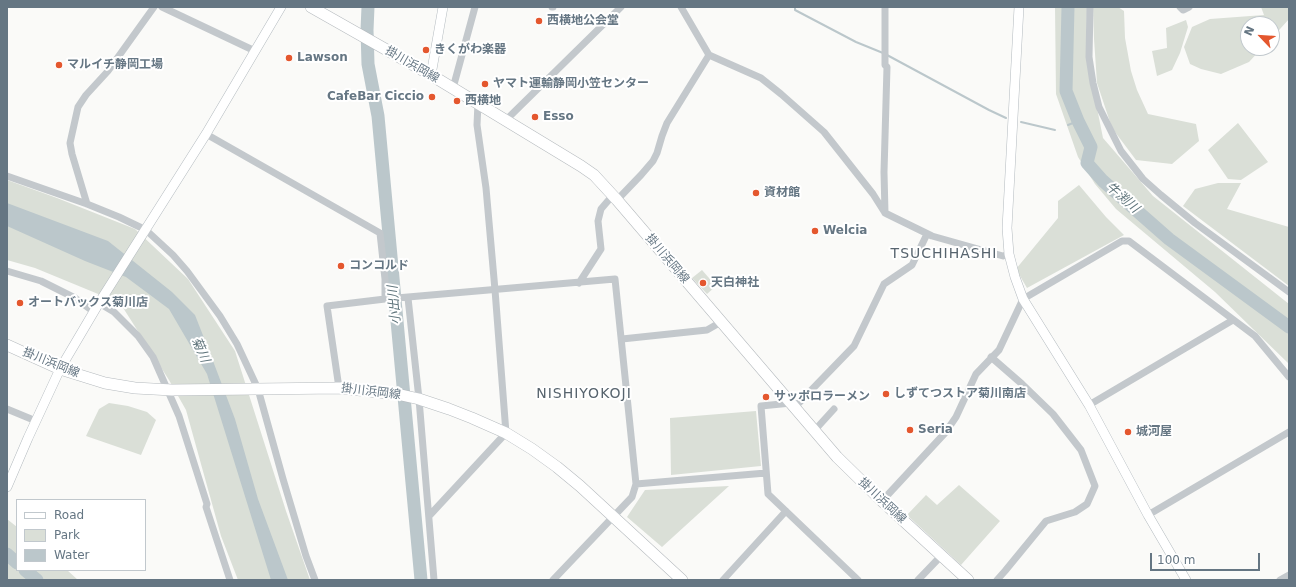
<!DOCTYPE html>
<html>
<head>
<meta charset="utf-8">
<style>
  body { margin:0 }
  #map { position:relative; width:1296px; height:587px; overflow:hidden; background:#fafaf8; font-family:"DejaVu Sans",sans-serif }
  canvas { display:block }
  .frame { position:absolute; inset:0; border:8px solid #657683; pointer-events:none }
  .legend { position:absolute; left:16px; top:499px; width:130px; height:72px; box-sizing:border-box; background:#fff; border:1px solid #c1c8cd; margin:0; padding:5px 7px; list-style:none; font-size:12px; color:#657683 }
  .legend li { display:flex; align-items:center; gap:8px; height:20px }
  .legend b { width:20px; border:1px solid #c1c8cd }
  .north { position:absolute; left:1240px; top:16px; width:40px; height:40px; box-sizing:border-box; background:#fff; border:1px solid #c1c8cd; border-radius:50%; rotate:295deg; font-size:11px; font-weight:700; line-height:16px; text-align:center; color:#657683 }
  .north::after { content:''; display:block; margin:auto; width:14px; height:18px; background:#e4572e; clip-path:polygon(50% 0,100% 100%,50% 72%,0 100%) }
  .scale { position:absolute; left:1150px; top:553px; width:110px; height:18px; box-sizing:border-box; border:2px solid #657683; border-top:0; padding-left:5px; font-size:12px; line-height:14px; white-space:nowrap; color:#657683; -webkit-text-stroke:3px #fff; paint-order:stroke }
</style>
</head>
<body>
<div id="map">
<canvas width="1296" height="587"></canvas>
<div class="frame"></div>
<ul class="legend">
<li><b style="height:5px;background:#fff"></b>Road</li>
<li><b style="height:11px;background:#dadfd7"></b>Park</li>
<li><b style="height:11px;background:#bbc7cb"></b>Water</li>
</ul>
<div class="north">N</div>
<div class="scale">100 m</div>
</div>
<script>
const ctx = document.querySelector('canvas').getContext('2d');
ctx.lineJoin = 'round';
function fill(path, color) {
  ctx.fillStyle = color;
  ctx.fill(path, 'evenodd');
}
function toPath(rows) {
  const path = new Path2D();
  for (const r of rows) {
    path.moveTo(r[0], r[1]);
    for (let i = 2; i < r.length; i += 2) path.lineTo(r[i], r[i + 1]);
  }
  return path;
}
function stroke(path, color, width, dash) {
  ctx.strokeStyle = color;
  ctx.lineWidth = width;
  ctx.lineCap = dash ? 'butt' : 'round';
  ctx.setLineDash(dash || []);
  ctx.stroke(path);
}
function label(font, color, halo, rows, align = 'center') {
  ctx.font = font + ' "DejaVu Sans","Noto Sans JP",sans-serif';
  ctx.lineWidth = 4;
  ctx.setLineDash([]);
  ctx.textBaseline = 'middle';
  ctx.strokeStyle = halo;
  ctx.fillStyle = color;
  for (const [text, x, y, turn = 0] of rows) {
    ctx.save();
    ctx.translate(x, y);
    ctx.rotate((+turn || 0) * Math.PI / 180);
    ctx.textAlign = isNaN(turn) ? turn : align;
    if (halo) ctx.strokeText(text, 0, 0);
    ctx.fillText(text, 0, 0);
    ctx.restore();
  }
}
fill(toPath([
  [1055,7,1087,7,1086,53,1103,138,1153,196,1289,304,1289,364,1215,292,1116,209,1095,184,1078,157,1056,94],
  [1093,7,1118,7,1124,11,1125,38,1131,71,1137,90,1148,114,1196,124,1199,141,1172,164,1136,160,1112,128,1097,83,1094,39],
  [1261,7,1289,7,1289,19,1272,38,1272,24,1248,24,1248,48,1262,48,1249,62,1221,74,1201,69,1190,64,1184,47,1192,27,1210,19,1264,15],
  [1186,20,1188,27,1180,53,1172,70,1157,76,1152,51,1167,48,1166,28],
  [1238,123,1268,162,1241,180,1228,179,1208,150],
  [7,180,57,198,135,229,188,279,235,351,286,511,310,580,238,580,221,536,186,410,169,380,120,303,35,268,7,260],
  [1218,183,1241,183,1227,209,1289,227,1289,286,1183,206,1195,189],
  [1079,185,1106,217,1124,235,1027,288,1016,269,1058,218,1058,201],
  [702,270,716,286,707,294,692,278],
  [109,403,128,406,147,412,156,420,141,455,86,436,99,409],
  [756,411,761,466,671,475,670,418],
  [959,485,1000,521,961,565,907,515,926,495,937,505],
  [729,486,662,547,627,517,645,490],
  [7,519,17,527,17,570,67,570,78,580,7,580]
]), '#dadfd7');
fill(toPath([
  [7,203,108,241,172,292,195,315,213,361,235,419,258,499,288,580,271,580,207,374,169,309,126,277,85,261,7,226]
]), '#bbc7cb');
stroke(toPath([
  [795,7,795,10,856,42,883,53],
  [887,55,989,110,1006,118],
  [1021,122,1055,130],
  [1068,125,1078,121]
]), '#bbc7cb', 2);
stroke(toPath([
  [368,7,367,30,368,64,378,116,421,580],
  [1068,7,1066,91,1078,121,1091,147,1087,163,1103,181,1169,239,1289,327],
  [7,554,17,563],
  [25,570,37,580]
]), '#bbc7cb', 13);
const secondary = toPath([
  [1019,7,1007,228,1009,254,1015,277,1023,299,1089,405,1148,515,1186,580],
  [431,75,443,7],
  [7,487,28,438,60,369,99,303,206,134,281,7]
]);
const primary = toPath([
  [311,7,431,75,581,166,594,175,617,200,837,457,882,501,968,580],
  [7,345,60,369,105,383,135,388,172,390,339,388,397,394,419,399,449,409,472,418,506,433,532,449,557,467,580,486,682,580]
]);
stroke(secondary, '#b3babf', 10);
stroke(primary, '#b5babe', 12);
stroke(toPath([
  [162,7,255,51],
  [552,7,553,7],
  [681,7,709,55,761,78,781,94,824,132,873,194,885,213,932,236,1003,256,1009,254],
  [1090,7,1089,57,1093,83,1099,107,1121,151,1143,179,1161,195,1195,223,1289,292],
  [1180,7,1183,10,1189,7],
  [453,88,475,7],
  [506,120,621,7],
  [206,134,380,233,385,279,385,299],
  [7,176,87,204,119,217,146,230,173,255,187,271,220,316,237,344,258,389,283,479,306,556,315,580],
  [617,200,641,175,653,161,657,153,662,136,667,123,709,55],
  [87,204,72,154,70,143,78,107,86,95,108,71,154,7],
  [885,213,884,172,887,67,885,65,885,7],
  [7,271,41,281,75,298,94,312],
  [579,283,601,249,598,221,601,209,613,195],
  [408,298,419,399,434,580],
  [99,303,114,312,138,336,153,357,179,416,207,504,206,507,230,580],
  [622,339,707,330,721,322],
  [991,357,1022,384,1053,414,1081,450,1095,486,1087,504,1075,512,1046,521,1005,571,997,580],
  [339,388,327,306,385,299,615,279,636,484,632,497,553,580],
  [791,403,761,406,768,494,858,580],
  [1089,405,1233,320],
  [794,408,854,346,884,284,912,265,927,234],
  [7,409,36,421],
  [814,431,834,409],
  [636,484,766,473],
  [882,501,945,433,956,417,976,374,999,350,1023,299,1122,241,1129,241,1255,336,1289,377],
  [1148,515,1289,432],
  [429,516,506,433,495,290,486,188,477,125,478,103],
  [723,580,786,511],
  [918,580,941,556],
  [1280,580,1289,575]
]), '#c3c8cc', 7);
stroke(secondary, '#fff', 9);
stroke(primary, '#fff', 11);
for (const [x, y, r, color] of [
  [539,21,4,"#e4572e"],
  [426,50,4,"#e4572e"],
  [289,58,4,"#e4572e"],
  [59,65,4,"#e4572e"],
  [485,84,4,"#e4572e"],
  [432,97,4,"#e4572e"],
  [457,101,4,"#e4572e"],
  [535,117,4,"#e4572e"],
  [756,193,4,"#e4572e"],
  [815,231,4,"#e4572e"],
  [341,266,4,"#e4572e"],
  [703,283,4,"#e4572e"],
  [20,303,4,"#e4572e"],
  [886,394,4,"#e4572e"],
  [766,397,4,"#e4572e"],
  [910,430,4,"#e4572e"],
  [1128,432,4,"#e4572e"]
]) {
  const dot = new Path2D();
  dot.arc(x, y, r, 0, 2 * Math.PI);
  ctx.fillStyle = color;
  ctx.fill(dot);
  stroke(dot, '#fff', 1.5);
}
label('bold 12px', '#657683', '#fff', [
  ["西横地公会堂",547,21],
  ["きくがわ楽器",434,50],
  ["Lawson",297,58],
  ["マルイチ静岡工場",67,65],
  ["ヤマト運輸静岡小笠センター",493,84],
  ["CafeBar Ciccio",424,97,"right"],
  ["西横地",465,101],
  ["Esso",543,117],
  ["資材館",764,193],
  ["Welcia",823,231],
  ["コンコルド",349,266],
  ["天白神社",711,283],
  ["オートバックス菊川店",28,303],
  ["しずてつストア菊川南店",894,394],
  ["サッポロラーメン",774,397],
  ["Seria",918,430],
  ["城河屋",1136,432]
], 'left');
label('12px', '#657683', '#fff', [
  ["掛川浜岡線",412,65,30],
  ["掛川浜岡線",667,259,50],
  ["掛川浜岡線",51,363,22],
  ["掛川浜岡線",371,392,7],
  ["掛川浜岡線",882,501,43]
]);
label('italic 13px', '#60757c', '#fff', [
  ["牛渕川",1122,198,41],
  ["小出川",395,305,-95],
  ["菊川",200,350,67]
]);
ctx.letterSpacing = '1px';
label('14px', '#57646e', '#fff', [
  ["TSUCHIHASHI",944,254],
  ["NISHIYOKOJI",584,394]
]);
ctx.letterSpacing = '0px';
</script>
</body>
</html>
